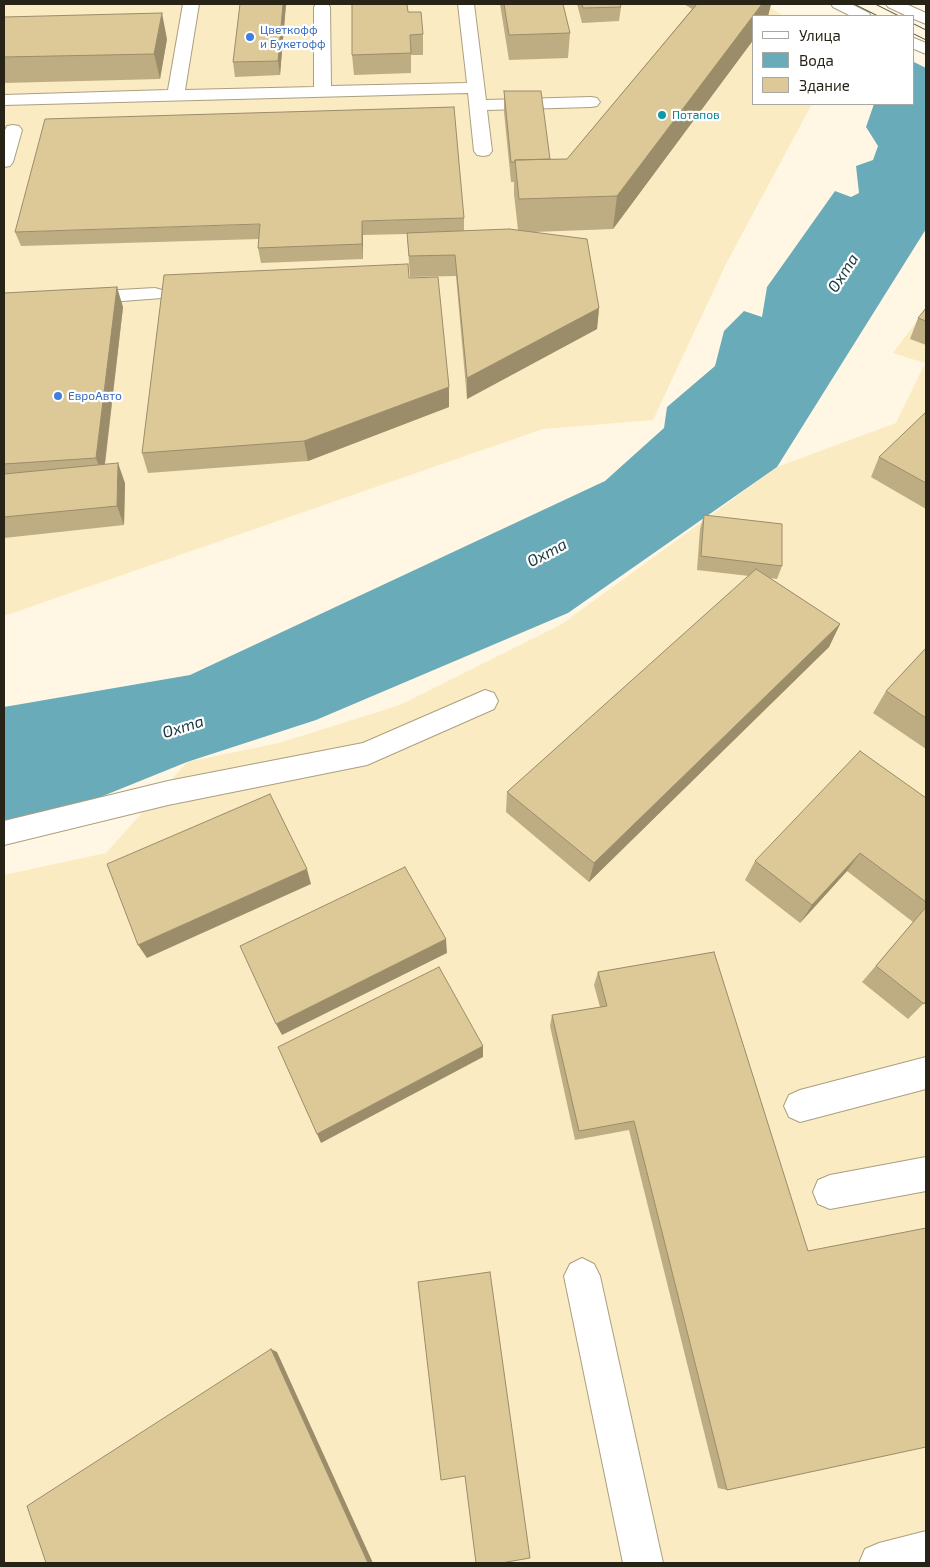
<!DOCTYPE html>
<html>
<head>
<meta charset="utf-8">
<style>
  body { margin:0 }
  #map { position:relative; width:930px; height:1567px; overflow:hidden; background:#fff7e3; font-family:"Exo 2",sans-serif }
  canvas { display:block }
  .frame { position:absolute; inset:0; border:5px solid #282317; pointer-events:none }
  .legend { position:absolute; left:752px; top:15px; width:162px; height:90px; box-sizing:border-box; background:#fff; border:1px solid #a9a7a2; margin:0; padding:6px 9px; list-style:none; font-size:15px; color:#282317 }
  .legend li { display:flex; align-items:center; gap:10px; height:25px }
  .legend b { width:25px; border:1px solid #a9a7a2 }
</style>
</head>
<body>
<div id="map">
<canvas width="930" height="1567"></canvas>
<div class="frame"></div>
<ul class="legend">
<li><b style="height:6px;background:#fff"></b>Улица</li>
<li><b style="height:14px;background:#6aabb9"></b>Вода</li>
<li><b style="height:14px;background:#ddc997"></b>Здание</li>
</ul>
</div>
<script>
const ctx = document.querySelector('canvas').getContext('2d');
ctx.lineJoin = 'round';
function fill(path, color) {
  ctx.fillStyle = color;
  ctx.fill(path, 'evenodd');
}
function toPath(rows) {
  const path = new Path2D();
  for (const r of rows) {
    path.moveTo(r[0], r[1]);
    for (let i = 2; i < r.length; i += 2) path.lineTo(r[i], r[i + 1]);
  }
  return path;
}
function stroke(path, color, width, dash) {
  ctx.strokeStyle = color;
  ctx.lineWidth = width;
  ctx.lineCap = dash ? 'butt' : 'round';
  ctx.setLineDash(dash || []);
  ctx.stroke(path);
}
function label(font, color, halo, rows, align = 'center') {
  ctx.font = font + ' "Exo 2",sans-serif';
  ctx.lineWidth = 4.5;
  ctx.setLineDash([]);
  ctx.textBaseline = 'middle';
  ctx.strokeStyle = halo;
  ctx.fillStyle = color;
  for (const [text, x, y, turn = 0] of rows) {
    ctx.save();
    ctx.translate(x, y);
    ctx.rotate((+turn || 0) * Math.PI / 180);
    ctx.textAlign = isNaN(turn) ? turn : align;
    if (halo) ctx.strokeText(text, 0, 0);
    ctx.fillText(text, 0, 0);
    ctx.restore();
  }
}
fill(toPath([
  [4,4,764,4,784,16,754,16,754,104,812,104,727,262,653,420,543,429,4,616],
  [926,309,926,1563,4,1563,4,875,106,853,187,762,279,743,400,705,562,624,777,467,896,423,925,363,893,353]
]), '#fbebc2');
fill(toPath([
  [926,4,926,229,777,467,568,613,316,720,187,762,4,836,4,707,190,675,605,481,664,428,667,407,715,366,724,331,744,311,762,317,767,287,835,191,851,197,859,193,856,166,873,160,878,146,866,127,874,104,914,104,914,20]
]), '#6aabb9');
fill(toPath([
  [920,4,926,4,926,68,914,62,913,16]
]), '#fff7e3');
const minor = toPath([
  [183,4,199,4,185,90,314,87,314,7,316,4,328,4,330,7,331,86,467,83,458,4,474,4,486,100,591,97,597,98,600,102,597,106,591,107,487,110,492,151,489,155,483,156,477,155,474,151,468,93,4,105,4,95,168,90,183,4],
  [831,4,851,4,869,13,871,16,851,16,833,7,831,4],
  [886,4,906,4,926,13,926,24,914,19,914,16,907,16,888,7,886,4],
  [914,38,926,43,926,54,914,49,914,38],
  [13,125,19,126,22,130,13,162,10,166,4,167,4,132,7,126,13,125],
  [155,288,162,290,165,294,162,298,83,304,76,302,73,298,76,294,83,292,155,288],
  [485,690,494,693,498,701,494,709,367,765,168,805,4,845,4,821,168,781,363,743,485,690],
  [926,1057,926,1089,800,1122,789,1117,784,1106,789,1095,800,1090,926,1057],
  [926,1157,926,1191,830,1209,818,1204,813,1192,818,1180,830,1175,926,1157],
  [582,1258,594,1264,600,1276,663,1563,623,1563,564,1276,570,1264,582,1258],
  [926,1531,926,1563,859,1563,865,1549,879,1543,926,1531]
]);
stroke(minor, '#ab9f80', 2);
fill(minor, '#fff');
stroke(toPath([
  [854,4,878,16],
  [875,4,899,16],
  [914,24,926,30],
  [914,34,926,40]
]), '#544f41', 1);
fill(toPath([
  [286,4,280,75,235,77,233,62],
  [500,4,563,4,570,33,568,58,509,60],
  [577,4,620,4,621,7,619,21,582,23],
  [684,4,771,4,768,16,754,16,754,39,613,229,534,232,599,308,597,329,467,399,456,276,410,277,407,234,363,235,363,259,261,263,258,248,259,239,21,246,15,232,464,218,464,231,518,230,514,194,514,182,511,182,504,112,504,91,550,159,567,159,692,9],
  [408,12,423,34,423,55,411,55,411,73,354,75,352,55],
  [4,17,167,39,160,79,4,83],
  [409,278,449,407,308,461,148,473,142,453],
  [4,293,123,307,105,465,125,483,124,525,4,538],
  [926,308,926,345,910,339,918,318],
  [926,412,926,509,871,477,879,457],
  [704,515,782,566,777,579,770,578,840,624,829,647,589,882,506,812,507,792,749,576,697,570,700,529],
  [926,648,926,749,873,713,886,691],
  [926,798,926,1001,908,1019,862,982,913,922,847,871,800,923,745,880,755,861],
  [714,952,727,1490,718,1488,629,1130,575,1140,550,1026,552,1015,600,1007,594,985,598,972]
]), '#bead82');
fill(toPath([
  [283,4,286,4,280,75,278,61],
  [762,4,771,4,768,16,754,16,754,39,613,229,617,196],
  [162,13,167,39,160,79,154,54],
  [362,221,363,235,363,259,362,244],
  [117,287,123,307,103,478,96,458],
  [599,308,597,329,467,399,467,378],
  [449,387,449,407,308,461,304,441],
  [118,463,125,483,124,525,117,506],
  [840,624,829,647,589,882,594,863],
  [860,853,847,871,800,923,812,905],
  [307,869,311,884,147,958,138,945],
  [446,939,447,953,282,1035,276,1024],
  [483,1046,483,1057,321,1143,317,1134],
  [271,1349,277,1352,373,1563,368,1563]
]), '#9b8d6a');
const building = toPath([
  [240,4,283,4,278,61,233,62,240,4],
  [352,4,407,4,408,12,421,12,423,34,410,35,411,53,352,55,352,4],
  [504,4,563,4,570,33,509,35,504,4],
  [582,4,620,4,621,7,583,8,582,4],
  [697,4,762,4,617,196,519,199,515,160,567,159,697,4],
  [162,13,154,54,4,57,4,17,162,13],
  [504,91,541,91,550,159,515,160,515,162,511,162,504,91],
  [454,107,464,218,362,221,362,244,258,248,260,224,15,232,45,119,454,107],
  [509,229,587,239,599,308,467,378,455,255,409,256,407,233,509,229],
  [408,264,409,278,438,277,449,387,304,441,142,453,164,275,408,264],
  [117,287,96,458,4,464,4,293,117,287],
  [926,308,926,321,918,318,926,308],
  [926,412,926,483,879,457,926,412],
  [118,463,117,506,4,517,4,474,118,463],
  [704,515,782,524,782,566,701,556,704,515],
  [756,569,840,624,594,863,507,792,756,569],
  [926,648,926,718,886,691,926,648],
  [860,751,926,798,926,902,860,853,812,905,755,861,860,751],
  [270,794,307,869,138,945,107,864,270,794],
  [405,867,446,939,276,1024,240,946,405,867],
  [926,907,926,1001,924,1004,876,966,926,907],
  [714,952,808,1251,926,1228,926,1447,727,1490,634,1121,579,1131,552,1015,607,1006,598,972,714,952],
  [439,967,483,1046,317,1134,278,1047,439,967],
  [490,1272,530,1558,501,1563,476,1563,465,1476,441,1480,418,1282,490,1272],
  [271,1349,368,1563,46,1563,27,1506,271,1349]
]);
fill(building, '#ddc997');
stroke(building, '#9b8d6a', 1);
for (const [x, y, r, color] of [
  [250,37,5,"#3f7fe0"],
  [662,115,5,"#0f9aa8"],
  [58,396,5,"#3f7fe0"]
]) {
  const dot = new Path2D();
  dot.arc(x, y, r, 0, 2 * Math.PI);
  ctx.fillStyle = color;
  ctx.fill(dot);
  stroke(dot, '#fff', 2);
}
label('12px', '#366cbe', '#fff', [
  ["Цветкофф",260,30],
  ["и Букетофф",260,44],
  ["ЕвроАвто",68,396]
], 'left');
label('12px', '#0d838f', '#fff', [
  ["Потапов",672,115]
], 'left');
label('italic 16px', '#193a40', '#fff', [
  ["Охта",843,273,-57],
  ["Охта",547,553,-28],
  ["Охта",183,727,-17]
]);
</script>
</body>
</html>
